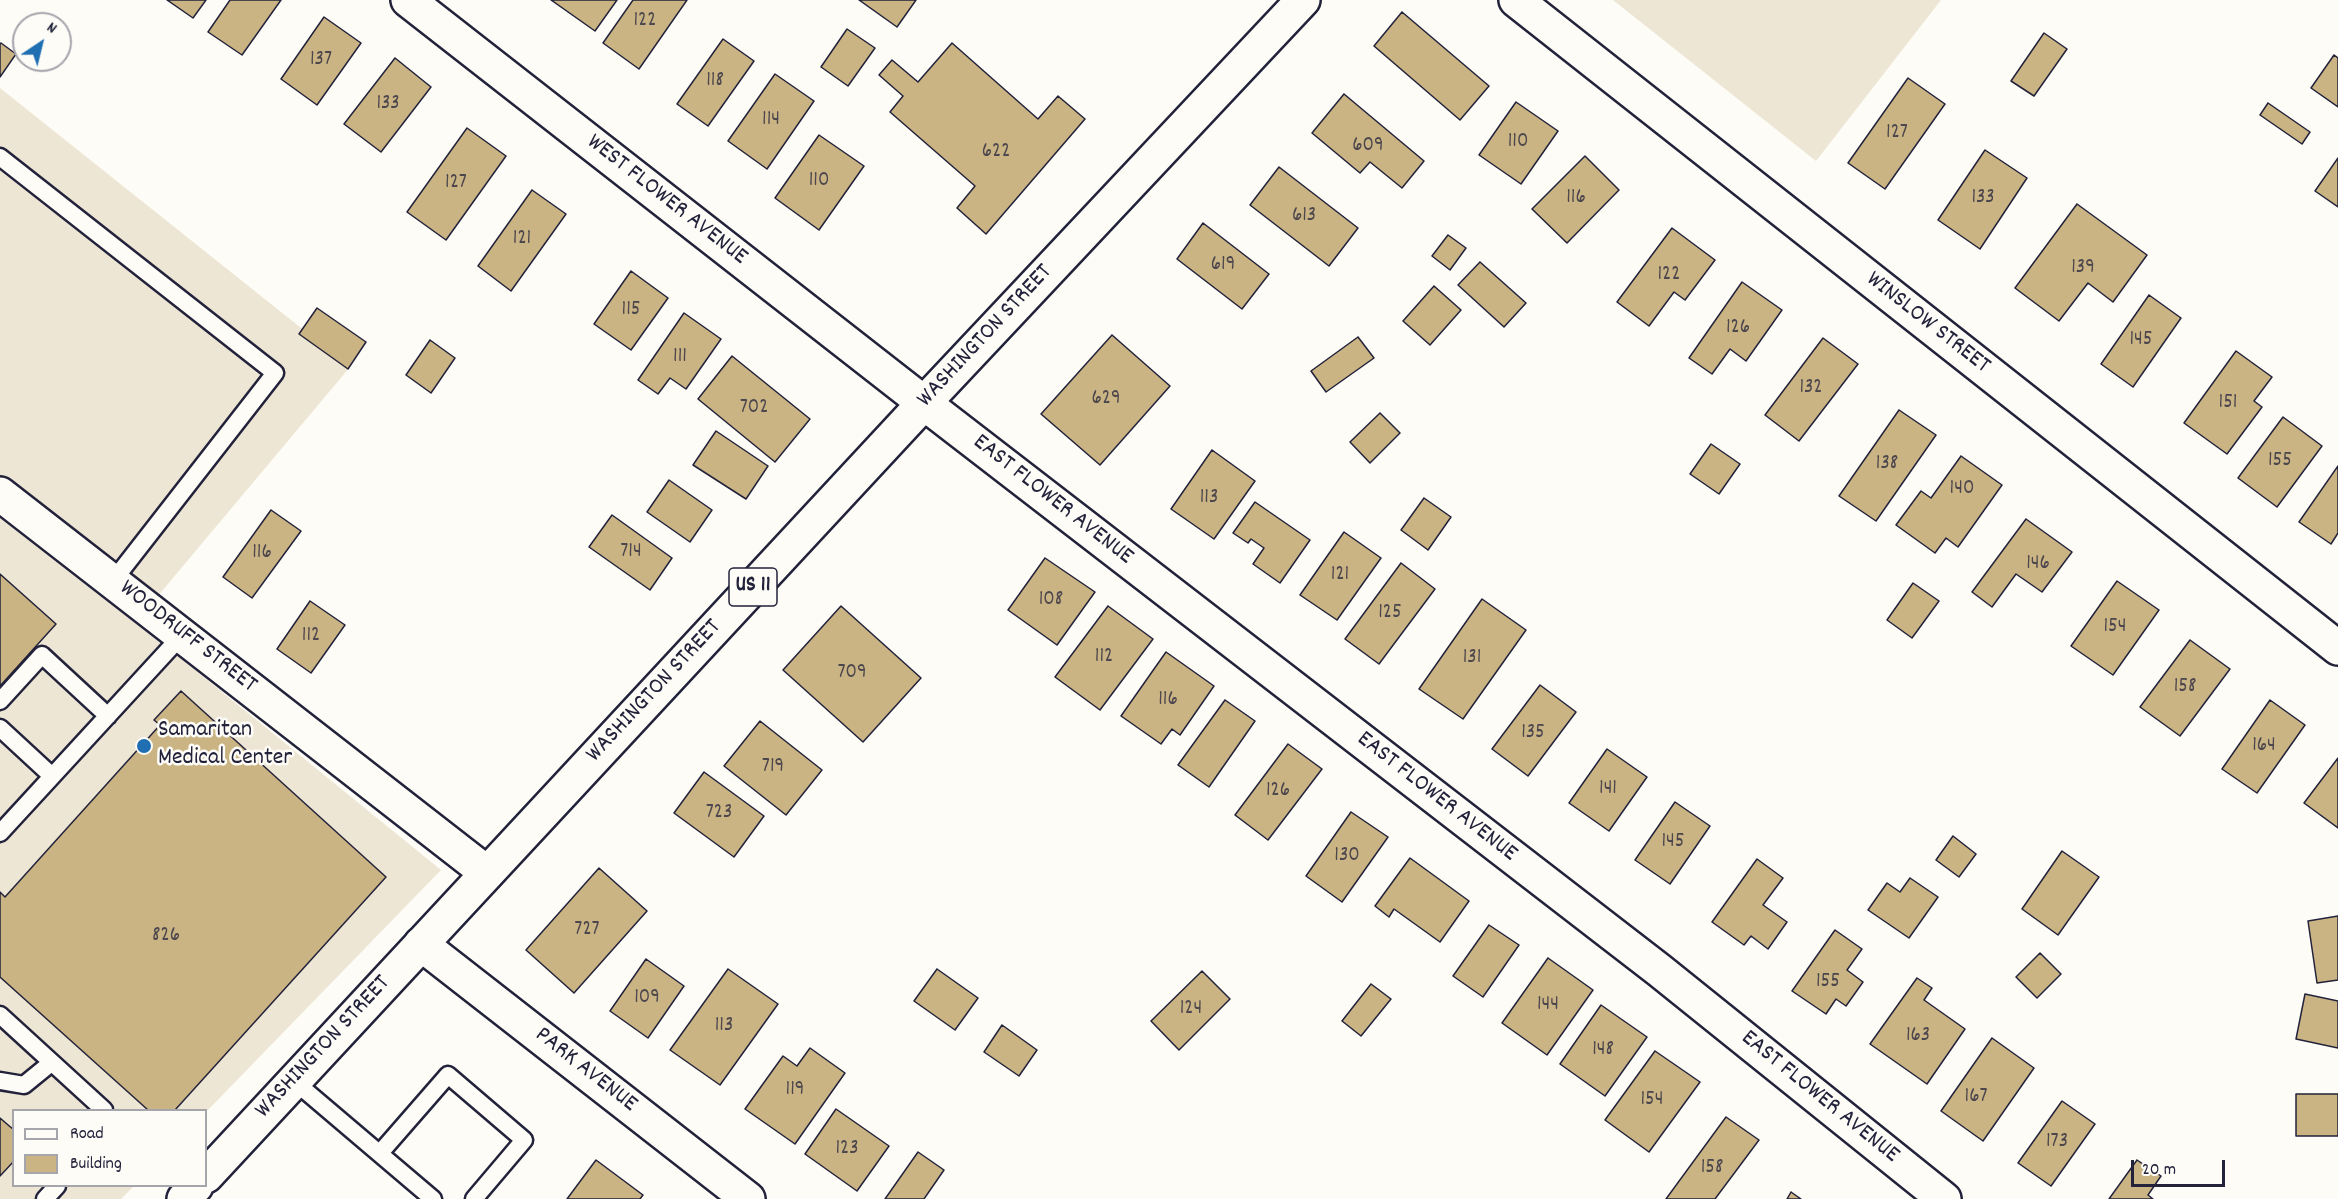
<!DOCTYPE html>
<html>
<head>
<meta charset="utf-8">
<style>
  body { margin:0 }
  #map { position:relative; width:2338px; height:1199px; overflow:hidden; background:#fdfcf7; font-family:Dekko,sans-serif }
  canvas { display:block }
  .legend { position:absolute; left:12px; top:1109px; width:195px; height:78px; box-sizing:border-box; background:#fdfcf7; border:2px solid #a5a5ac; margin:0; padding:8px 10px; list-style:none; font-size:18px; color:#22223b }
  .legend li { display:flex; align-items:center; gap:12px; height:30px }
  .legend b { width:30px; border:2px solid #a5a5ac }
  .north { position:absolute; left:12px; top:12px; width:60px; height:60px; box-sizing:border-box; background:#fdfcf7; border:2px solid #a5a5ac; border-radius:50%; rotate:35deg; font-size:16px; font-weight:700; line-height:24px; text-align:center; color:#22223b }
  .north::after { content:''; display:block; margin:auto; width:21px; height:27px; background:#1f6fb2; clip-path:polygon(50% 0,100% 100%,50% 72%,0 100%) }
  .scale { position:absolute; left:2131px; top:1160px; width:94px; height:27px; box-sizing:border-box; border:3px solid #22223b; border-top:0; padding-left:8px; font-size:18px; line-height:21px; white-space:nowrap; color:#22223b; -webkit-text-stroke:4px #fdfcf7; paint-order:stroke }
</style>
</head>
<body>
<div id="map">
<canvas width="2338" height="1199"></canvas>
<ul class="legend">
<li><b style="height:8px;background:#fdfcf7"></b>Road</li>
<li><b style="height:16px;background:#cbb483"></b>Building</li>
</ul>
<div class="north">N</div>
<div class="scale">20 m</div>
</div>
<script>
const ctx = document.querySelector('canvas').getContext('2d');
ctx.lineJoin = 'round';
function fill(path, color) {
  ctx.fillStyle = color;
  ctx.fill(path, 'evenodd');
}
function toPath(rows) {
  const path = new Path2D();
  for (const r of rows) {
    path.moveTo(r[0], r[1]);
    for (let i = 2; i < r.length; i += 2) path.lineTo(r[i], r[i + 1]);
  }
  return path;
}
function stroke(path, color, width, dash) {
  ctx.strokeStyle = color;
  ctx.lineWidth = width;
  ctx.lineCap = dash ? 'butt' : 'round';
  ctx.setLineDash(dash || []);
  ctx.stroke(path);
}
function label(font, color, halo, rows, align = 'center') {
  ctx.font = font + ' Dekko,sans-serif';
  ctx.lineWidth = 5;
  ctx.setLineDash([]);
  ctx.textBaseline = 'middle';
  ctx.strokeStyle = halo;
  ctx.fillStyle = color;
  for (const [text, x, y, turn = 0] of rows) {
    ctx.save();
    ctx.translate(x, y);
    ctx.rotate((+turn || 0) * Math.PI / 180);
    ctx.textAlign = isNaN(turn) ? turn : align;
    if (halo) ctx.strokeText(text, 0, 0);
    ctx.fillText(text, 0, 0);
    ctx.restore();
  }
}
fill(toPath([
  [1613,0,1941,0,1816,161],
  [0,88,350,367,136,622,441,870,206,1112,206,1110,14,1110,14,1186,134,1186,121,1199,0,1199]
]), '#eee6d4');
const building = toPath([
  [167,0,206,0,193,18,167,0],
  [230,0,281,0,242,55,208,32,230,0],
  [551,0,617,0,595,31,551,0],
  [633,0,687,0,639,69,603,43,633,0],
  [859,0,916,0,897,27,859,0],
  [1402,12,1489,86,1460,120,1374,46,1402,12],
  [324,17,361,43,317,105,281,79,324,17],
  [847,29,875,48,848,86,821,67,847,29],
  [2044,33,2067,49,2034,96,2011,81,2044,33],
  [723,39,754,61,708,126,677,104,723,39],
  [1,43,16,54,0,77,0,44,1,43],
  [952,43,1038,119,1058,96,1085,119,986,234,957,208,975,186,890,112,903,96,879,75,892,60,918,82,952,43],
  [2334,55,2338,58,2338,107,2311,88,2334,55],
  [395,58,431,87,381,152,344,124,395,58],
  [775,74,814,101,767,169,728,141,775,74],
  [1908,78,1945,104,1885,189,1848,163,1908,78],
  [1344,94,1424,161,1402,188,1370,162,1360,173,1312,133,1344,94],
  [1516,102,1558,131,1521,184,1479,155,1516,102],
  [2268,103,2310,132,2302,144,2260,115,2268,103],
  [467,128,506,156,446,240,407,212,467,128],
  [819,135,864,166,819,230,775,198,819,135],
  [1985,150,2027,178,1980,249,1938,220,1985,150],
  [1585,156,1619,190,1567,243,1532,209,1585,156],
  [2338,158,2338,207,2315,191,2338,158],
  [1279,167,1358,228,1329,266,1250,205,1279,167],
  [532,190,566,214,511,291,478,266,532,190],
  [2077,204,2147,255,2113,302,2088,283,2059,321,2015,288,2077,204],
  [1203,223,1269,274,1242,309,1177,259,1203,223],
  [1672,228,1715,260,1685,300,1674,292,1649,326,1617,302,1672,228],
  [1448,235,1466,248,1450,270,1432,256,1448,235],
  [1480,262,1526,303,1504,327,1458,285,1480,262],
  [631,271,668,298,631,350,594,324,631,271],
  [1742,282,1782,310,1746,361,1730,349,1712,374,1689,358,1742,282],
  [1434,286,1461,310,1430,345,1403,321,1434,286],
  [2149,295,2181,318,2133,387,2101,364,2149,295],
  [317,308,366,342,348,369,299,334,317,308],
  [684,313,721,339,686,389,670,378,658,394,638,380,684,313],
  [1112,335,1170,386,1100,465,1041,414,1112,335],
  [1358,337,1374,358,1326,392,1311,371,1358,337],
  [1823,338,1858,364,1799,441,1765,415,1823,338],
  [430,340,455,358,431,393,406,375,430,340],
  [2236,351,2272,377,2254,401,2262,407,2227,454,2184,423,2236,351],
  [732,356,810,419,775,462,698,399,732,356],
  [1899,410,1936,435,1876,521,1839,496,1899,410],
  [1380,413,1400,433,1370,463,1350,442,1380,413],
  [2283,417,2322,446,2277,507,2238,478,2283,417],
  [716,431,768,466,746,499,693,465,716,431],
  [1711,444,1740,464,1719,494,1690,474,1711,444],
  [1212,450,1255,481,1214,539,1171,509,1212,450],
  [1961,456,2002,485,1958,547,1946,538,1935,553,1896,525,1921,491,1931,498,1961,456],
  [2338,466,2338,533,2331,544,2299,522,2338,466],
  [669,480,712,510,690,542,647,512,669,480],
  [1424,498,1451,517,1428,550,1401,530,1424,498],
  [1255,502,1310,540,1280,583,1253,564,1264,548,1251,539,1248,543,1233,533,1255,502],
  [271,510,301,531,252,598,223,577,271,510],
  [612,515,672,558,650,590,589,547,612,515],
  [2026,519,2072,552,2042,592,2016,574,1992,607,1972,592,2026,519],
  [1344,532,1381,558,1337,620,1300,595,1344,532],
  [1045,558,1095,592,1057,645,1008,610,1045,558],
  [1401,563,1435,589,1379,664,1345,639,1401,563],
  [0,574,56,624,0,686,0,574],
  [2117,581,2159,610,2113,675,2071,646,2117,581],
  [1913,583,1939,601,1912,638,1887,620,1913,583],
  [1482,599,1526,630,1463,719,1419,689,1482,599],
  [310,601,345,625,311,673,277,649,310,601],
  [841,606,921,678,863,742,783,670,841,606],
  [1108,606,1153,639,1100,710,1055,677,1108,606],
  [2190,640,2230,669,2180,736,2140,707,2190,640],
  [1166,652,1214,686,1180,735,1172,729,1161,744,1121,716,1166,652],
  [1540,685,1576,712,1528,776,1492,749,1540,685],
  [181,691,386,877,175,1110,148,1110,0,977,0,892,5,897,160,725,154,720,181,691],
  [1225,700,1255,721,1209,787,1178,765,1225,700],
  [2270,700,2305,725,2257,793,2222,769,2270,700],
  [760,721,822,770,786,815,724,766,760,721],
  [1288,744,1322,769,1268,840,1235,815,1288,744],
  [1607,749,1647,777,1609,831,1569,803,1607,749],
  [2338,758,2338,828,2304,803,2338,758],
  [704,772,764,816,734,857,674,813,704,772],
  [1675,802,1710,826,1670,884,1635,860,1675,802],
  [1351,812,1388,837,1342,902,1306,876,1351,812],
  [1953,836,1976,854,1959,877,1936,860,1953,836],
  [2062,851,2099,877,2058,935,2022,909,2062,851],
  [1410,858,1469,901,1440,942,1394,909,1389,917,1375,906,1410,858],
  [1757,859,1783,878,1763,905,1787,922,1768,949,1751,936,1744,945,1712,922,1757,859],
  [599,868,647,911,574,993,526,950,599,868],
  [1910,878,1938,897,1909,938,1868,910,1887,883,1900,892,1910,878],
  [2338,916,2338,980,2317,983,2308,921,2338,916],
  [1489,925,1519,945,1483,997,1453,976,1489,925],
  [1835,930,1862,949,1847,970,1863,982,1846,1006,1836,999,1826,1014,1792,991,1835,930],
  [2040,953,2061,974,2037,998,2016,977,2040,953],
  [1548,958,1593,990,1547,1055,1502,1023,1548,958],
  [646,959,684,986,648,1038,610,1011,646,959],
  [728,969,778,1004,720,1085,670,1050,728,969],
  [937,969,978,998,955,1030,914,1001,937,969],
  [1202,971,1230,999,1179,1050,1151,1021,1202,971],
  [1917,978,1932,988,1924,1000,1965,1029,1927,1084,1870,1044,1917,978],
  [1371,984,1391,999,1361,1036,1342,1021,1371,984],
  [2305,994,2338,1001,2338,1048,2296,1039,2305,994],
  [1601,1005,1647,1037,1605,1096,1560,1064,1601,1005],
  [1002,1025,1037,1050,1019,1076,984,1052,1002,1025],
  [1992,1038,2034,1068,1983,1141,1941,1111,1992,1038],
  [810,1048,845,1073,795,1144,745,1109,783,1056,797,1066,810,1048],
  [1655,1051,1700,1082,1649,1152,1605,1120,1655,1051],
  [2296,1094,2338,1094,2338,1136,2296,1136,2296,1094],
  [2062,1101,2095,1124,2051,1186,2018,1163,2062,1101],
  [836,1109,889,1146,857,1191,805,1154,836,1109],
  [1726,1117,1759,1140,1715,1199,1666,1199,1726,1117],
  [0,1118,14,1130,14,1161,0,1176,0,1118],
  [918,1152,944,1170,924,1199,885,1199,918,1152],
  [596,1160,643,1195,640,1199,567,1199,596,1160],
  [2137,1160,2161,1176,2148,1195,2153,1199,2109,1199,2137,1160],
  [1791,1192,1801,1199,1787,1199,1791,1192]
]);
fill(building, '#cbb483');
stroke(building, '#22223b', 1.5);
const service = toPath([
  [0,157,275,373,113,581],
  [0,701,42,655,108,716],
  [0,728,52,776],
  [0,833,183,634],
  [0,1015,104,1110],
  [0,1081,24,1085,51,1063],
  [294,1081,433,1199],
  [380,1153,448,1075,524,1140,474,1199],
  [45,1199,57,1186]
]);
const minor = toPath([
  [408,0,924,403,1659,970,1944,1199],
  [0,494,487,873],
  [421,944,748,1199]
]);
const tertiary = toPath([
  [1516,0,2338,648]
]);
const primary = toPath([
  [206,1176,924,403,1303,0],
  [184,1199,196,1186]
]);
stroke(service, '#22223b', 21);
stroke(minor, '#22223b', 38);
stroke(tertiary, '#22223b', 38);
stroke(primary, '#22223b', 38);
stroke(service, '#fdfcf7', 16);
stroke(minor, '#fdfcf7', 33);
stroke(tertiary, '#fdfcf7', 33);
stroke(primary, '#fdfcf7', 33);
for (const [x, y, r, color] of [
  [144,746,8,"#1f6fb2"]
]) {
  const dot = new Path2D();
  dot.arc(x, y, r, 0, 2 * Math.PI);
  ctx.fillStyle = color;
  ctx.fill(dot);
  stroke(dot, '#fdfcf7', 2);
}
label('21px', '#4c464d', null, [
  ["122",645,22],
  ["137",321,61],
  ["118",715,82],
  ["133",388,105],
  ["114",771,121],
  ["127",1897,134],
  ["110",1518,143],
  ["609",1368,147],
  ["622",996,153],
  ["110",819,182],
  ["127",456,184],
  ["116",1576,199],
  ["133",1983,199],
  ["613",1304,217],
  ["121",522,240],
  ["619",1223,266],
  ["139",2083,269],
  ["122",1669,276],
  ["115",631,311],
  ["126",1738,329],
  ["145",2141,341],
  ["111",680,358],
  ["132",1811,389],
  ["629",1106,400],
  ["151",2228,404],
  ["702",754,409],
  ["155",2280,462],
  ["138",1887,465],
  ["140",1962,490],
  ["113",1209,499],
  ["714",631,553],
  ["116",262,554],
  ["146",2038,565],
  ["121",1340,576],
  ["108",1051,601],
  ["125",1390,614],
  ["154",2115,628],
  ["112",311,637],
  ["112",1104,658],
  ["131",1472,659],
  ["709",852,674],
  ["158",2185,688],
  ["116",1168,701],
  ["135",1533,734],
  ["164",2264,747],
  ["719",773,768],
  ["141",1608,790],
  ["126",1278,792],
  ["723",719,814],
  ["145",1673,843],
  ["130",1347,857],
  ["727",587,931],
  ["826",166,937],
  ["155",1828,983],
  ["109",647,999],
  ["144",1548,1006],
  ["124",1191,1010],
  ["113",724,1027],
  ["163",1918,1037],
  ["148",1603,1051],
  ["119",795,1091],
  ["167",1976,1098],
  ["154",1652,1101],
  ["173",2057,1143],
  ["123",847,1150],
  ["158",1712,1169]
]);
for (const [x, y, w] of [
  [753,587,48]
]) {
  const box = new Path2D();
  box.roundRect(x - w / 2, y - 19, w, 38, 4.5);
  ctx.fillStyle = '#fdfcf7';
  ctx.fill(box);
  stroke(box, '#22223b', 1.5);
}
label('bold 22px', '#22223b', null, [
  ["US 11",753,587]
]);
label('24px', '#22223b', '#fdfcf7', [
  ["WEST FLOWER AVENUE",666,201,38],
  ["WINSLOW STREET",1927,324,38],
  ["WASHINGTON STREET",986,337,-47],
  ["EAST FLOWER AVENUE",1052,501,38],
  ["WOODRUFF STREET",187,638,38],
  ["WASHINGTON STREET",655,692,-47],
  ["EAST FLOWER AVENUE",1436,798,38],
  ["WASHINGTON STREET",324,1048,-47],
  ["PARK AVENUE",585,1071,38],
  ["EAST FLOWER AVENUE",1819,1098,39]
]);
label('24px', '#22223b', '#fdfcf7', [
  ["Samaritan",158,732],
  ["Medical Center",158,760]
], 'left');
</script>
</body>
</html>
